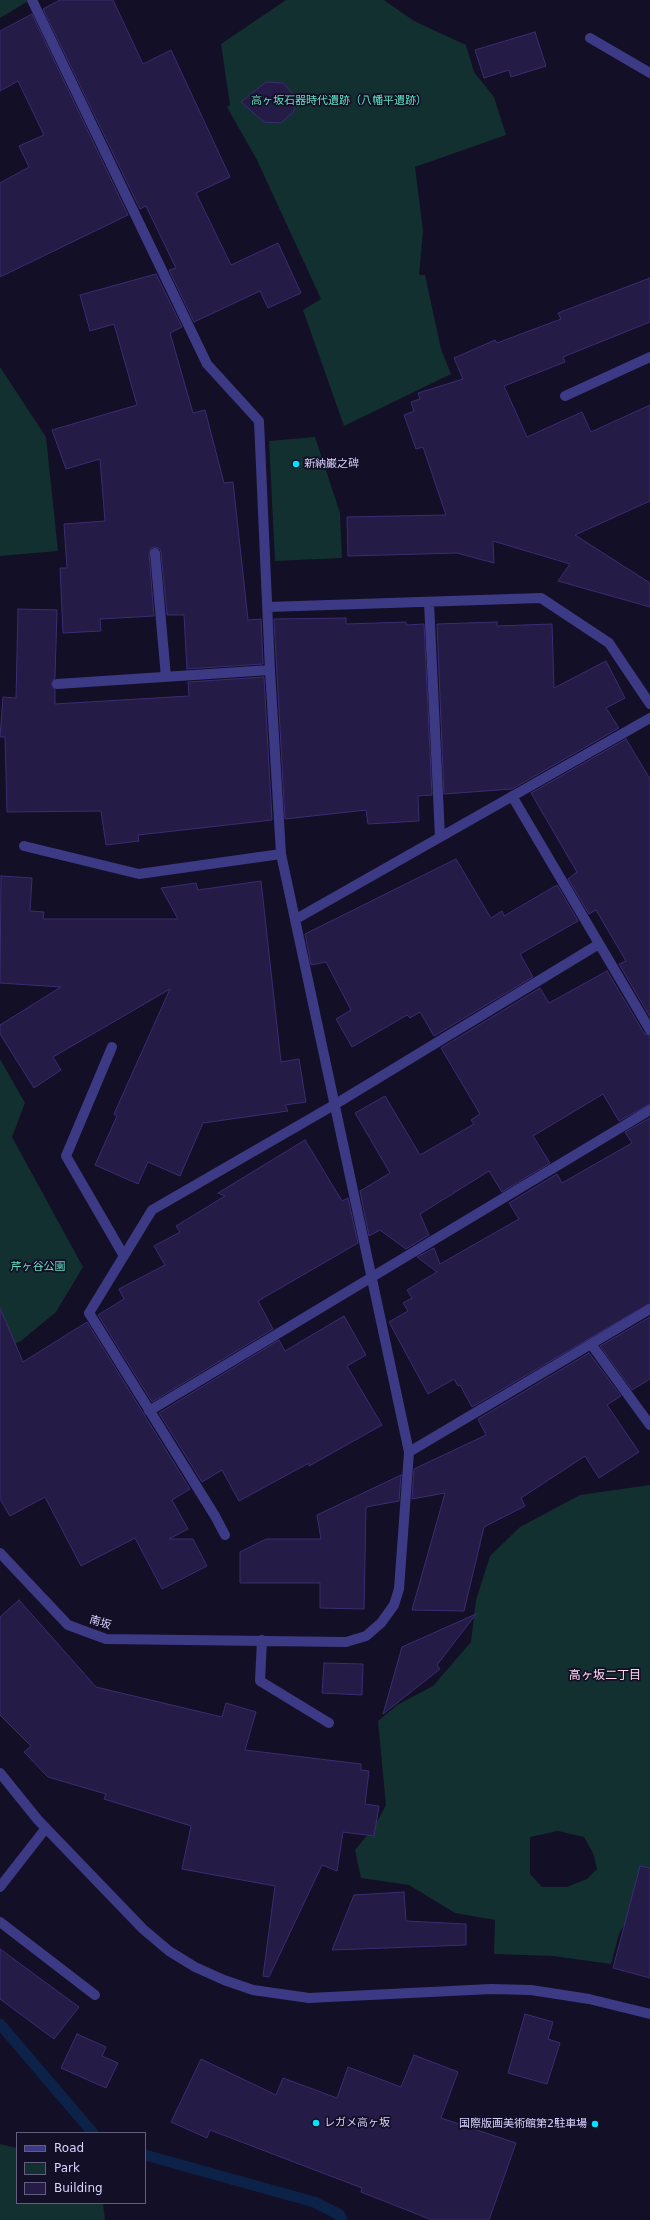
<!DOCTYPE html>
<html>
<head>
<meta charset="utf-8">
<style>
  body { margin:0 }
  #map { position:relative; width:650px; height:2220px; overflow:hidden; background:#130f26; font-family:"DejaVu Sans",sans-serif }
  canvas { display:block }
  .legend { position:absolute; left:16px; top:2132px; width:130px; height:72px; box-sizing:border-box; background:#130f26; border:1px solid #625e7d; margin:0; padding:5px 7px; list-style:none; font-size:12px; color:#d9d4ff }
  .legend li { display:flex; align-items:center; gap:8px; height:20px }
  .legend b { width:20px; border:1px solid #625e7d }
</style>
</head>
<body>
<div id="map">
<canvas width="650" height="2220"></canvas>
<ul class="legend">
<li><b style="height:5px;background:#3d3a85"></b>Road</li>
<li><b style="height:11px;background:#12302f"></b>Park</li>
<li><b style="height:11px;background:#241b47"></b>Building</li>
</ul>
</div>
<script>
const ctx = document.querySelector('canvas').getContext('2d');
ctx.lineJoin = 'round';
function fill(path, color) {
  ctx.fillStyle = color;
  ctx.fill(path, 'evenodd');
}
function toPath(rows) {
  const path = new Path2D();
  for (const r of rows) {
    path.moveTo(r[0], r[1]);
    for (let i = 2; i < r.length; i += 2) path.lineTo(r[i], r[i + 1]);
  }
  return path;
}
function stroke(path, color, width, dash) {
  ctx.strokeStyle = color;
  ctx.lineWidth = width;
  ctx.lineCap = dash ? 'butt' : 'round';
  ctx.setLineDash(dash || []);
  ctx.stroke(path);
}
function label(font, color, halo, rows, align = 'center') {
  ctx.font = font + ' "DejaVu Sans","Noto Sans JP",sans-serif';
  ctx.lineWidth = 3.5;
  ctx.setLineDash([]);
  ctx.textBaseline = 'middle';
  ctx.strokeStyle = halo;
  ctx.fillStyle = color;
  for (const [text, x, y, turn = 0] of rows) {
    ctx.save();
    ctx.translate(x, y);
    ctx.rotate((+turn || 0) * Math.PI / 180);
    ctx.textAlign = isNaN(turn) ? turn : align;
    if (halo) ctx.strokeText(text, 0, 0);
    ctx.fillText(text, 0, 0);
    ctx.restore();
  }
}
fill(toPath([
  [0,0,30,0,0,18],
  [286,0,384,0,414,21,466,45,474,72,494,97,506,135,415,167,423,231,419,275,425,275,441,349,451,374,344,426,303,310,321,299,257,160,227,107,230,105,221,44],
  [0,367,46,437,58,551,0,556],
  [315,437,340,513,342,558,275,561,269,441],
  [0,1059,25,1103,12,1137,83,1267,56,1312,21,1341,0,1350],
  [650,1485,650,1907,631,1912,619,1934,611,1964,553,1956,494,1954,495,1920,455,1913,409,1885,361,1878,355,1850,374,1827,386,1805,378,1721,397,1705,433,1686,471,1642,476,1600,490,1556,520,1527,580,1495],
  [558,1831,584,1837,593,1853,597,1869,587,1879,567,1887,542,1887,530,1874,530,1837],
  [0,2144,17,2148,17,2203,103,2203,105,2220,0,2220]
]), '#12302f');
stroke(toPath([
  [0,2024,93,2133],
  [145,2155,314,2202,340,2215,342,2220]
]), '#0c2248', 11);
const building = toPath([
  [60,0,113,0,143,64,171,50,230,177,196,193,231,265,278,243,301,293,268,308,260,291,194,322,169,270,176,268,146,206,140,209,43,9,60,0],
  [32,14,128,215,0,277,0,183,29,167,19,146,44,135,18,81,0,91,0,31,32,14],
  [535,32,546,66,511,77,509,70,484,78,475,50,535,32],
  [266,82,283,83,294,95,294,111,281,123,264,122,241,102,266,82],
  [156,274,182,327,170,333,193,413,205,410,224,483,233,482,248,620,261,619,263,664,187,669,184,615,167,615,161,552,160,549,155,547,151,548,149,554,154,616,100,619,101,631,63,633,60,568,67,568,64,524,105,521,100,459,66,469,52,430,137,405,114,324,90,331,80,295,156,274],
  [650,278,650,322,563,357,565,362,504,386,527,437,582,412,591,432,650,405,650,501,575,535,650,583,650,607,558,581,570,564,493,541,494,563,457,553,348,556,347,517,446,515,423,447,416,449,404,415,414,411,411,402,420,399,418,393,463,379,454,358,495,340,497,343,561,319,558,313,650,278],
  [18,609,57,610,55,678,51,684,55,690,55,704,189,696,188,682,264,677,272,820,138,835,139,841,106,845,101,811,7,812,5,737,0,737,3,697,16,698,18,609],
  [346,618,346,624,406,622,406,625,424,624,432,795,418,796,419,821,368,824,366,810,285,819,274,619,346,618],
  [497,622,497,626,552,624,554,688,606,661,625,698,606,708,619,728,512,789,444,794,437,624,497,622],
  [626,739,650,779,650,1017,619,964,626,961,596,910,589,914,568,879,577,872,531,793,626,739],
  [456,859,491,918,502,911,504,916,557,885,578,921,520,954,533,977,434,1036,420,1012,410,1018,407,1015,352,1047,336,1019,351,1010,326,962,311,965,305,934,456,859],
  [1,876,32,878,30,911,44,912,43,919,178,919,161,888,196,883,198,890,261,881,281,1062,299,1059,306,1102,285,1105,288,1111,203,1123,180,1176,148,1162,138,1184,95,1165,117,1116,114,1114,170,989,53,1057,61,1070,34,1088,0,1034,0,1025,61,987,0,983,1,876],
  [607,971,644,1033,650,1036,650,1104,619,1121,603,1094,533,1136,550,1163,502,1192,489,1171,420,1214,429,1235,406,1249,380,1230,369,1236,360,1191,390,1173,355,1113,385,1096,420,1155,474,1124,471,1120,480,1114,441,1048,540,988,549,1003,607,971],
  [650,1118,650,1303,472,1407,460,1385,458,1386,454,1379,428,1394,389,1322,408,1311,403,1303,412,1298,407,1290,437,1272,417,1257,434,1248,440,1264,519,1219,509,1203,557,1174,562,1183,632,1143,625,1132,650,1118],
  [305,1140,342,1201,348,1198,358,1243,258,1301,273,1329,152,1402,98,1315,124,1299,119,1289,165,1265,154,1246,180,1232,176,1226,225,1196,218,1193,305,1140],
  [0,1308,23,1362,87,1322,190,1489,172,1500,188,1529,169,1539,193,1539,207,1566,162,1589,135,1538,81,1566,45,1497,10,1516,0,1499,0,1308],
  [344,1316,366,1355,347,1366,382,1425,309,1466,309,1463,239,1501,222,1470,202,1482,159,1413,279,1340,285,1351,344,1316],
  [650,1317,650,1379,632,1390,600,1346,650,1317],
  [589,1353,621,1396,607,1405,639,1452,599,1478,585,1456,521,1498,525,1506,484,1527,464,1611,412,1610,445,1493,412,1499,414,1469,486,1435,478,1419,589,1353],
  [401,1475,399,1501,366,1507,364,1609,320,1608,320,1583,240,1583,240,1552,266,1539,321,1539,317,1515,401,1475],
  [19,1600,96,1687,222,1717,226,1703,256,1712,245,1750,361,1764,361,1770,369,1771,365,1804,379,1806,374,1836,343,1832,337,1871,322,1865,269,1977,263,1976,275,1886,182,1869,191,1826,104,1799,106,1794,48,1777,24,1752,31,1746,0,1715,0,1617,19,1600],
  [476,1614,437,1665,440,1669,383,1714,402,1647,476,1614],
  [324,1663,363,1664,362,1695,322,1693,324,1663],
  [640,1866,650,1868,650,1978,613,1968,640,1866],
  [404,1892,406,1921,466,1924,466,1945,332,1950,354,1895,404,1892],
  [0,1949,79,2007,54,2039,0,1999,0,1949],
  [525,2014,553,2022,548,2039,560,2043,547,2084,508,2073,525,2014],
  [77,2034,106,2047,102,2056,118,2063,106,2088,61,2068,77,2034],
  [414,2055,458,2072,441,2118,516,2143,489,2220,432,2220,361,2192,362,2188,210,2130,207,2138,171,2122,201,2059,276,2095,283,2078,337,2098,348,2067,401,2087,414,2055]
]);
fill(building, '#241b47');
stroke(building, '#3b2d73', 1);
stroke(toPath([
  [590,38,650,73],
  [565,396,650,357],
  [155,553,166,677],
  [429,602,440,837],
  [268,607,541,598,609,643,650,704],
  [57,684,270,670],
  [512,796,650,1030],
  [24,846,139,874,281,854],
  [296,919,650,718],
  [112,1047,66,1156,124,1256],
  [591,1344,650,1425],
  [149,1411,650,1110],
  [409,1452,650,1309],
  [225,1535,215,1516,89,1313,152,1210,334,1105,599,944],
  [0,1553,68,1625,106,1639,346,1642,366,1636,381,1623,394,1605,399,1589,409,1452,281,854,270,670,259,421,207,364,32,0],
  [262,1640,260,1681,329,1723],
  [0,1773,38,1820,143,1929,169,1951,195,1967,224,1980,253,1990,309,1998,491,1989,531,1990,589,1999,650,2014],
  [0,1887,46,1828],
  [0,1922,95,1995]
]), '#3d3a85', 10);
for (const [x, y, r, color] of [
  [296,464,4,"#00e5ff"],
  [316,2123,4,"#00e5ff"],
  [595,2124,4,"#00e5ff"]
]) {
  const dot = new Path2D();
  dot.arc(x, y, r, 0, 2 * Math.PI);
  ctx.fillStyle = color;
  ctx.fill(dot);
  stroke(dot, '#130f26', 1.5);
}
label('11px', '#5fe0c0', '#130f26', [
  ["高ヶ坂石器時代遺跡（八幡平遺跡）",339,101],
  ["芹ヶ谷公園",38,1267]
]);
label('11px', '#d9d4ff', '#130f26', [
  ["新納巌之碑",304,464],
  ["レガメ高ヶ坂",324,2123],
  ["国際版画美術館第2駐車場",587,2124,"right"]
], 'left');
label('11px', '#d9d4ff', '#130f26', [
  ["南坂",100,1623,17]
]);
label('12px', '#ffd6f0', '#130f26', [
  ["高ヶ坂二丁目",605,1676]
]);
</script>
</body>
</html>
